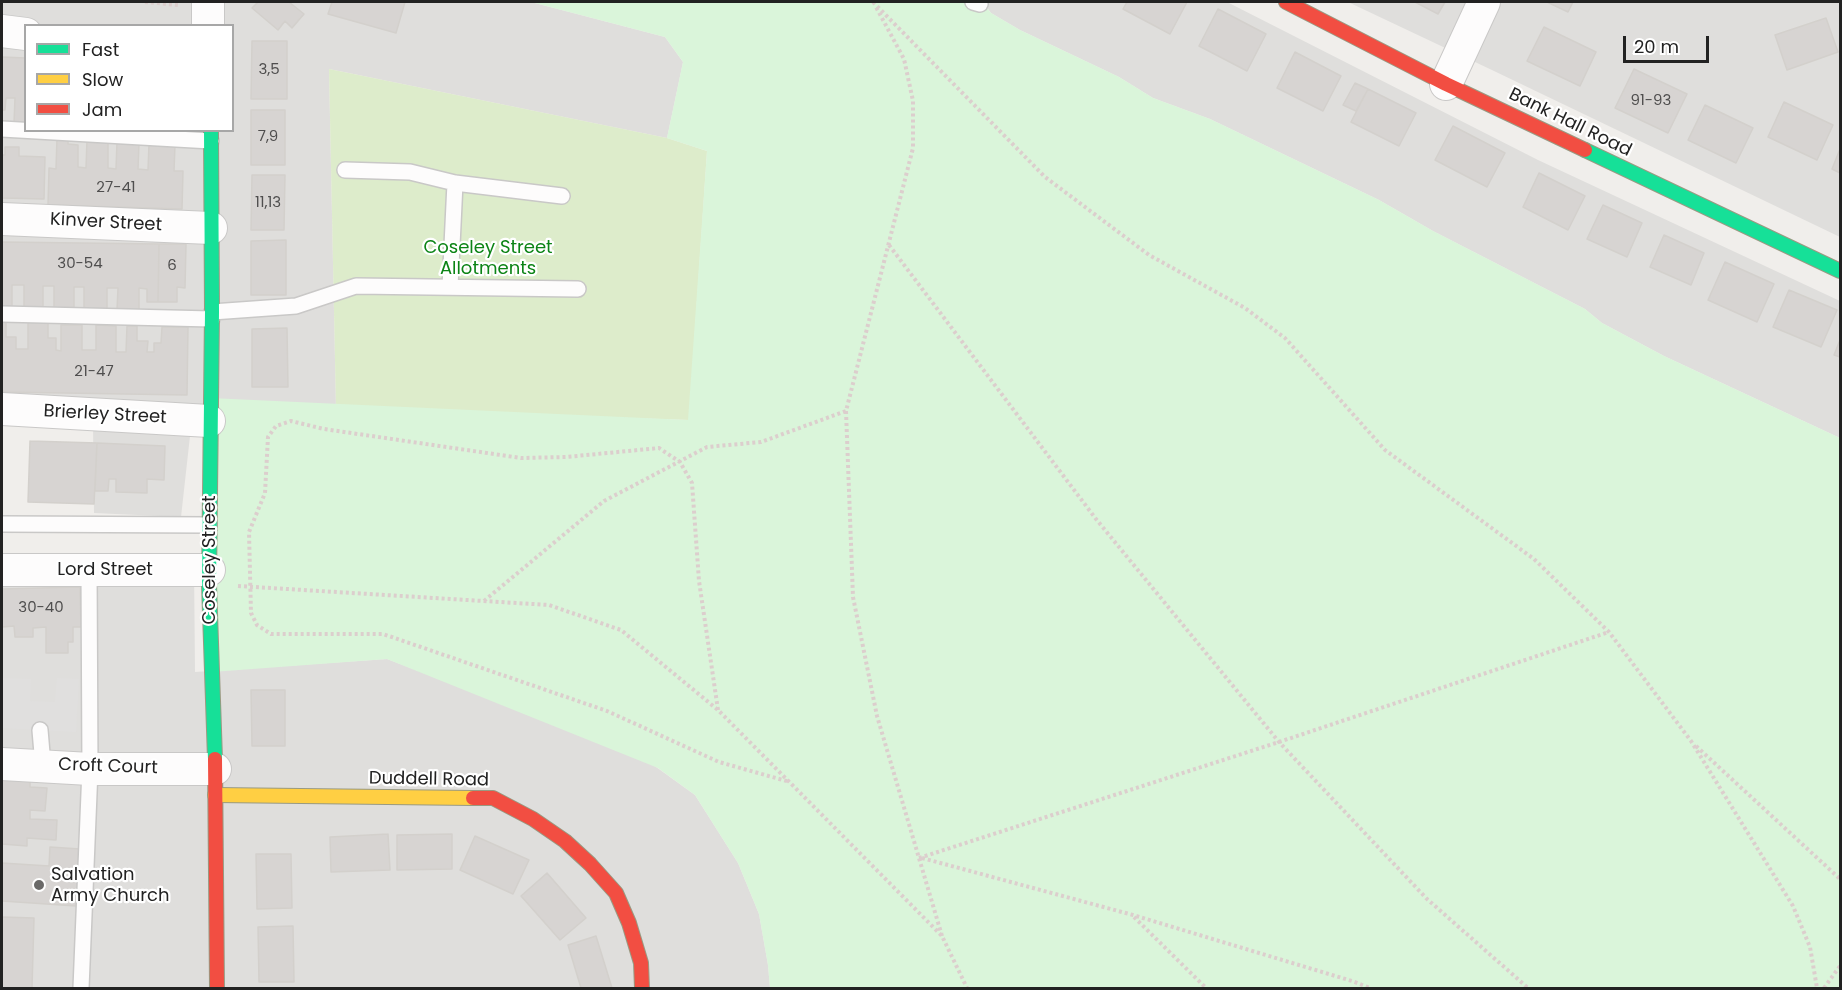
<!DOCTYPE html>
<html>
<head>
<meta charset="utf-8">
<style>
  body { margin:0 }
  #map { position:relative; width:1842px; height:990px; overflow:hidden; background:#f0eeeb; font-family:Poppins,sans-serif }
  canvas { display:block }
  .frame { position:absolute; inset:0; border:3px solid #222; pointer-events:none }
  .legend { position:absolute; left:24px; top:24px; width:210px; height:108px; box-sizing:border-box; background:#fff; border:2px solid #a7a7a7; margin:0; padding:8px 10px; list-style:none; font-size:18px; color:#222 }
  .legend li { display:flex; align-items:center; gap:12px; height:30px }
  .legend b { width:30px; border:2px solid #a7a7a7 }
  .scale { position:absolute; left:1623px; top:36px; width:86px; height:27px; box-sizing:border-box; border:3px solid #222; border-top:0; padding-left:8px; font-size:18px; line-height:21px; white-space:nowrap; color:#222; -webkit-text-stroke:4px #fff; paint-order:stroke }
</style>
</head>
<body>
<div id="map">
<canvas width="1842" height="990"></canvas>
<div class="frame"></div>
<ul class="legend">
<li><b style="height:8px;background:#16e098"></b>Fast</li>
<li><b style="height:8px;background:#ffcf43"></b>Slow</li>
<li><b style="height:8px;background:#f24e42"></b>Jam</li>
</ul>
<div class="scale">20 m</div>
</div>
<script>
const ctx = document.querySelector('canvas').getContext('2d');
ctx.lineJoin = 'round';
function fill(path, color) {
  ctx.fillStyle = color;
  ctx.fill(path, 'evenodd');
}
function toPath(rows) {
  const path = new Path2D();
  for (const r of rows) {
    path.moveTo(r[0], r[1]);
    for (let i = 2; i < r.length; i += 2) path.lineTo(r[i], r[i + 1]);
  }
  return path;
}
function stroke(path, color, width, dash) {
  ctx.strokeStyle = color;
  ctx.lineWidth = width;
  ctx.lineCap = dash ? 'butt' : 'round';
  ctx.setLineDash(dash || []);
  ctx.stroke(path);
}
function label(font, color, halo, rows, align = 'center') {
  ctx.font = font + ' Poppins,sans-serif';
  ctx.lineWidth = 4.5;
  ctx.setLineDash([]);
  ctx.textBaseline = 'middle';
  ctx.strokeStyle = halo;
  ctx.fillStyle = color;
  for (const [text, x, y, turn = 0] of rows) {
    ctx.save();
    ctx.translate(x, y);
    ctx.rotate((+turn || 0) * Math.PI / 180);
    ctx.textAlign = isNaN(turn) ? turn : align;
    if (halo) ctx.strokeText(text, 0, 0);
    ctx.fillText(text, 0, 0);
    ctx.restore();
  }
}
fill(toPath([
  [2,2,531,2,665,37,683,62,667,138,329,69,336,408,193,409,181,517,94,513,93,423,2,421],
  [26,26,232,26,232,130,26,130],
  [983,2,1227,2,1538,160,1840,301,1840,438,1664,356,1602,323,1585,309,1433,231,1379,200,1210,119,1153,98,1119,77,1020,30,991,13],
  [1348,2,1840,2,1840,237,1494,71],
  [2,564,194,565,195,672,387,659,638,754,695,795,738,863,759,914,768,965,770,988,2,988]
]), '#dfdedc');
fill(toPath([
  [329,69,667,138,707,151,689,420,336,408]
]), '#ddeccb');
fill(toPath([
  [531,2,982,2,991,13,1020,30,1119,77,1153,98,1210,119,1379,200,1433,231,1585,309,1602,323,1664,356,1840,438,1840,988,770,988,768,965,759,914,738,863,695,795,658,768,387,659,212,672,210,398,688,420,707,151,667,138,683,62,665,37]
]), '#daf5da');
fill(toPath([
  [2,678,31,679,30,701,55,702,57,678,79,679,76,732,2,728]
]), '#e0dfde');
const building = toPath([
  [258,2,289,2,304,14,292,28,285,21,278,30,252,8,258,2],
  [332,2,405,2,396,33,328,14,332,2],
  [1127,2,1187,2,1170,34,1123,9,1127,2],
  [1415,2,1445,2,1438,14,1415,2],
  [1547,2,1573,2,1568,12,1547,2],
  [1218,9,1266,34,1247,71,1199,46,1218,9],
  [1826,18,1838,52,1787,70,1775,35,1826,18],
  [1544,27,1596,52,1580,86,1527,61,1544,27],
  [252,41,287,41,287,99,251,99,252,41],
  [1295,52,1341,76,1323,111,1277,88,1295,52],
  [2,57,26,58,26,123,14,123,15,98,6,98,5,110,2,110,2,57],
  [1634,69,1687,94,1668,133,1615,108,1634,69],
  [1355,83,1368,89,1356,111,1343,105,1355,83],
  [1368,89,1416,113,1399,146,1351,122,1368,89],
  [1784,102,1833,125,1817,160,1768,137,1784,102],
  [1705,105,1753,128,1736,163,1688,140,1705,105],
  [251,110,285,110,285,165,251,165,251,110],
  [1453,126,1505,153,1487,187,1435,160,1453,126],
  [57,138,68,138,68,144,78,145,78,167,86,168,87,140,108,141,108,168,116,169,117,142,139,143,138,169,148,170,149,144,175,145,174,171,183,171,182,209,48,205,49,168,56,169,57,138],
  [5,147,19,147,19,156,45,157,44,199,2,198,2,155,5,155,5,147],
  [1840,149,1840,173,1832,169,1840,149],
  [1539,173,1585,196,1568,230,1523,207,1539,173],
  [252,175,285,175,284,230,251,230,252,175],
  [1603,205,1642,223,1627,257,1587,239,1603,205],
  [1664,235,1704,253,1691,285,1650,267,1664,235],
  [286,240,286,295,251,295,251,241,286,240],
  [2,242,159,244,158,302,147,302,147,289,139,288,139,310,117,310,118,288,107,288,107,312,84,311,84,287,74,287,74,310,54,310,54,286,43,286,43,308,24,307,24,285,12,285,12,306,2,306,2,242],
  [159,244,186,244,185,288,177,287,177,302,158,302,159,244],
  [1725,262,1774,284,1757,322,1708,300,1725,262],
  [1789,290,1837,310,1821,347,1773,327,1789,290],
  [2,320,6,320,6,337,16,337,16,349,28,349,28,321,48,321,48,338,56,338,56,350,61,351,61,325,82,325,82,350,96,350,96,325,116,326,116,352,126,352,127,326,137,326,137,341,148,341,147,352,154,352,154,343,161,343,162,327,188,327,187,395,2,392,2,320],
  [287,328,288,387,252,387,252,329,287,328],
  [1840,340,1840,357,1834,355,1840,340],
  [30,441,97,443,94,504,28,502,30,441],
  [97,443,165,446,164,480,147,479,147,493,116,492,116,479,109,479,108,491,95,491,97,443],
  [80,587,81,627,73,627,73,642,68,642,68,653,46,653,46,627,33,628,33,637,15,637,14,626,2,627,2,589,80,587],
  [251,690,285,690,285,746,252,746,251,690],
  [2,778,30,780,30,787,47,788,45,811,30,810,30,819,57,820,56,840,27,838,27,846,2,844,2,778],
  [388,834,390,870,331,872,330,837,388,834],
  [452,834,452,869,397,870,397,835,452,834],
  [475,836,529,860,513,894,460,870,475,836],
  [50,847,80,849,76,906,2,901,2,863,49,866,50,847],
  [256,854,291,854,292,908,257,909,256,854],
  [547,873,586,918,560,940,521,896,547,873],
  [2,917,34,918,32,988,2,988,2,917],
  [293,926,294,982,259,982,258,927,293,926],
  [596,936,612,988,581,988,568,945,596,936]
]);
fill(building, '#d7d4d2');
stroke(building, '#d3d0cc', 1.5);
const lane = toPath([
  [973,2,980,4],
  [2,129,211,141],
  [345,170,410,172,455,183,562,196],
  [450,287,455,183],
  [212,312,296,306,356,286,578,289],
  [2,314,212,319],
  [2,524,209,525],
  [40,730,43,765],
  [81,988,90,769,89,569]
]);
const street = toPath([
  [208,2,208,26],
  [2,31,26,34],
  [1446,84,1484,2],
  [2,219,211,228],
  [2,409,209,421],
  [2,570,209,570],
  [2,764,90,769,215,769]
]);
const fast = toPath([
  [211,130,212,312,209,584,215,759],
  [1585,150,1840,271]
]);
const slow = toPath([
  [215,795,473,798]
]);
const jam = toPath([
  [1286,2,1446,84,1585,150],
  [215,759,217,988],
  [473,798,493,798,533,819,565,841,590,864,616,893,629,923,641,963,642,988]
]);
stroke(lane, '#c9c8c7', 18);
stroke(street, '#c9c8c7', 34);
stroke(fast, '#999a82', 16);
stroke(slow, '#999a82', 16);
stroke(jam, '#999a82', 16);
stroke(toPath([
  [145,2,178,5],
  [873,2,1045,177,1149,255,1245,308,1285,338,1385,450,1534,559,1609,632,1691,741,1793,906,1810,947,1817,988],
  [889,245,1096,519,1279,742,1427,899,1528,988],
  [846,411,853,597,877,716,942,936],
  [238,586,549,605,621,630,718,710,942,936,967,988],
  [484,601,604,501,707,447,761,442,846,411,913,148,913,101,904,59,876,7],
  [718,710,699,581,692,483,680,462,659,448,566,457,521,458,324,429,291,421,276,426,268,437,265,493,249,532,251,613,257,625,271,634,383,634,607,711,719,762,790,782],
  [1696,746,1840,879],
  [919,858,1279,742,1609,632],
  [922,858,1133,915,1352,981,1370,988],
  [1134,917,1206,988],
  [1824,988,1840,966]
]), '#dccecd', 4, [3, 3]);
stroke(lane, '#fdfcfc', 15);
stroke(street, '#fdfcfc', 32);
stroke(fast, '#16e098', 14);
stroke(slow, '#ffcf43', 14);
stroke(jam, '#f24e42', 14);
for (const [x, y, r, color] of [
  [39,885,6,"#6a6968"]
]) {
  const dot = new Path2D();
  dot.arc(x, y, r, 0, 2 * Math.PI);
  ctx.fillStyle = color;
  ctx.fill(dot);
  stroke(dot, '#fff', 2);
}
label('15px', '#4f4e4e', null, [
  ["3,5",269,70],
  ["91-93",1651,101],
  ["7,9",268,137],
  ["27-41",116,188],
  ["11,13",268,203],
  ["30-54",80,264],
  ["6",172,266],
  ["21-47",94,372],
  ["30-40",41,608]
]);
label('18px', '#222', '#fff', [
  ["Bank Hall Road",1570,123,26],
  ["Kinver Street",106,223,3],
  ["Brierley Street",105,415,3],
  ["Coseley Street",210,560,-90],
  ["Lord Street",105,570],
  ["Croft Court",108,767,2],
  ["Duddell Road",429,780,1]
]);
label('18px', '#0c8416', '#fff', [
  ["Coseley Street",488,248],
  ["Allotments",488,269]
]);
label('18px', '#222', '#fff', [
  ["Salvation",51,875],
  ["Army Church",51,896]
], 'left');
</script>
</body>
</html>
